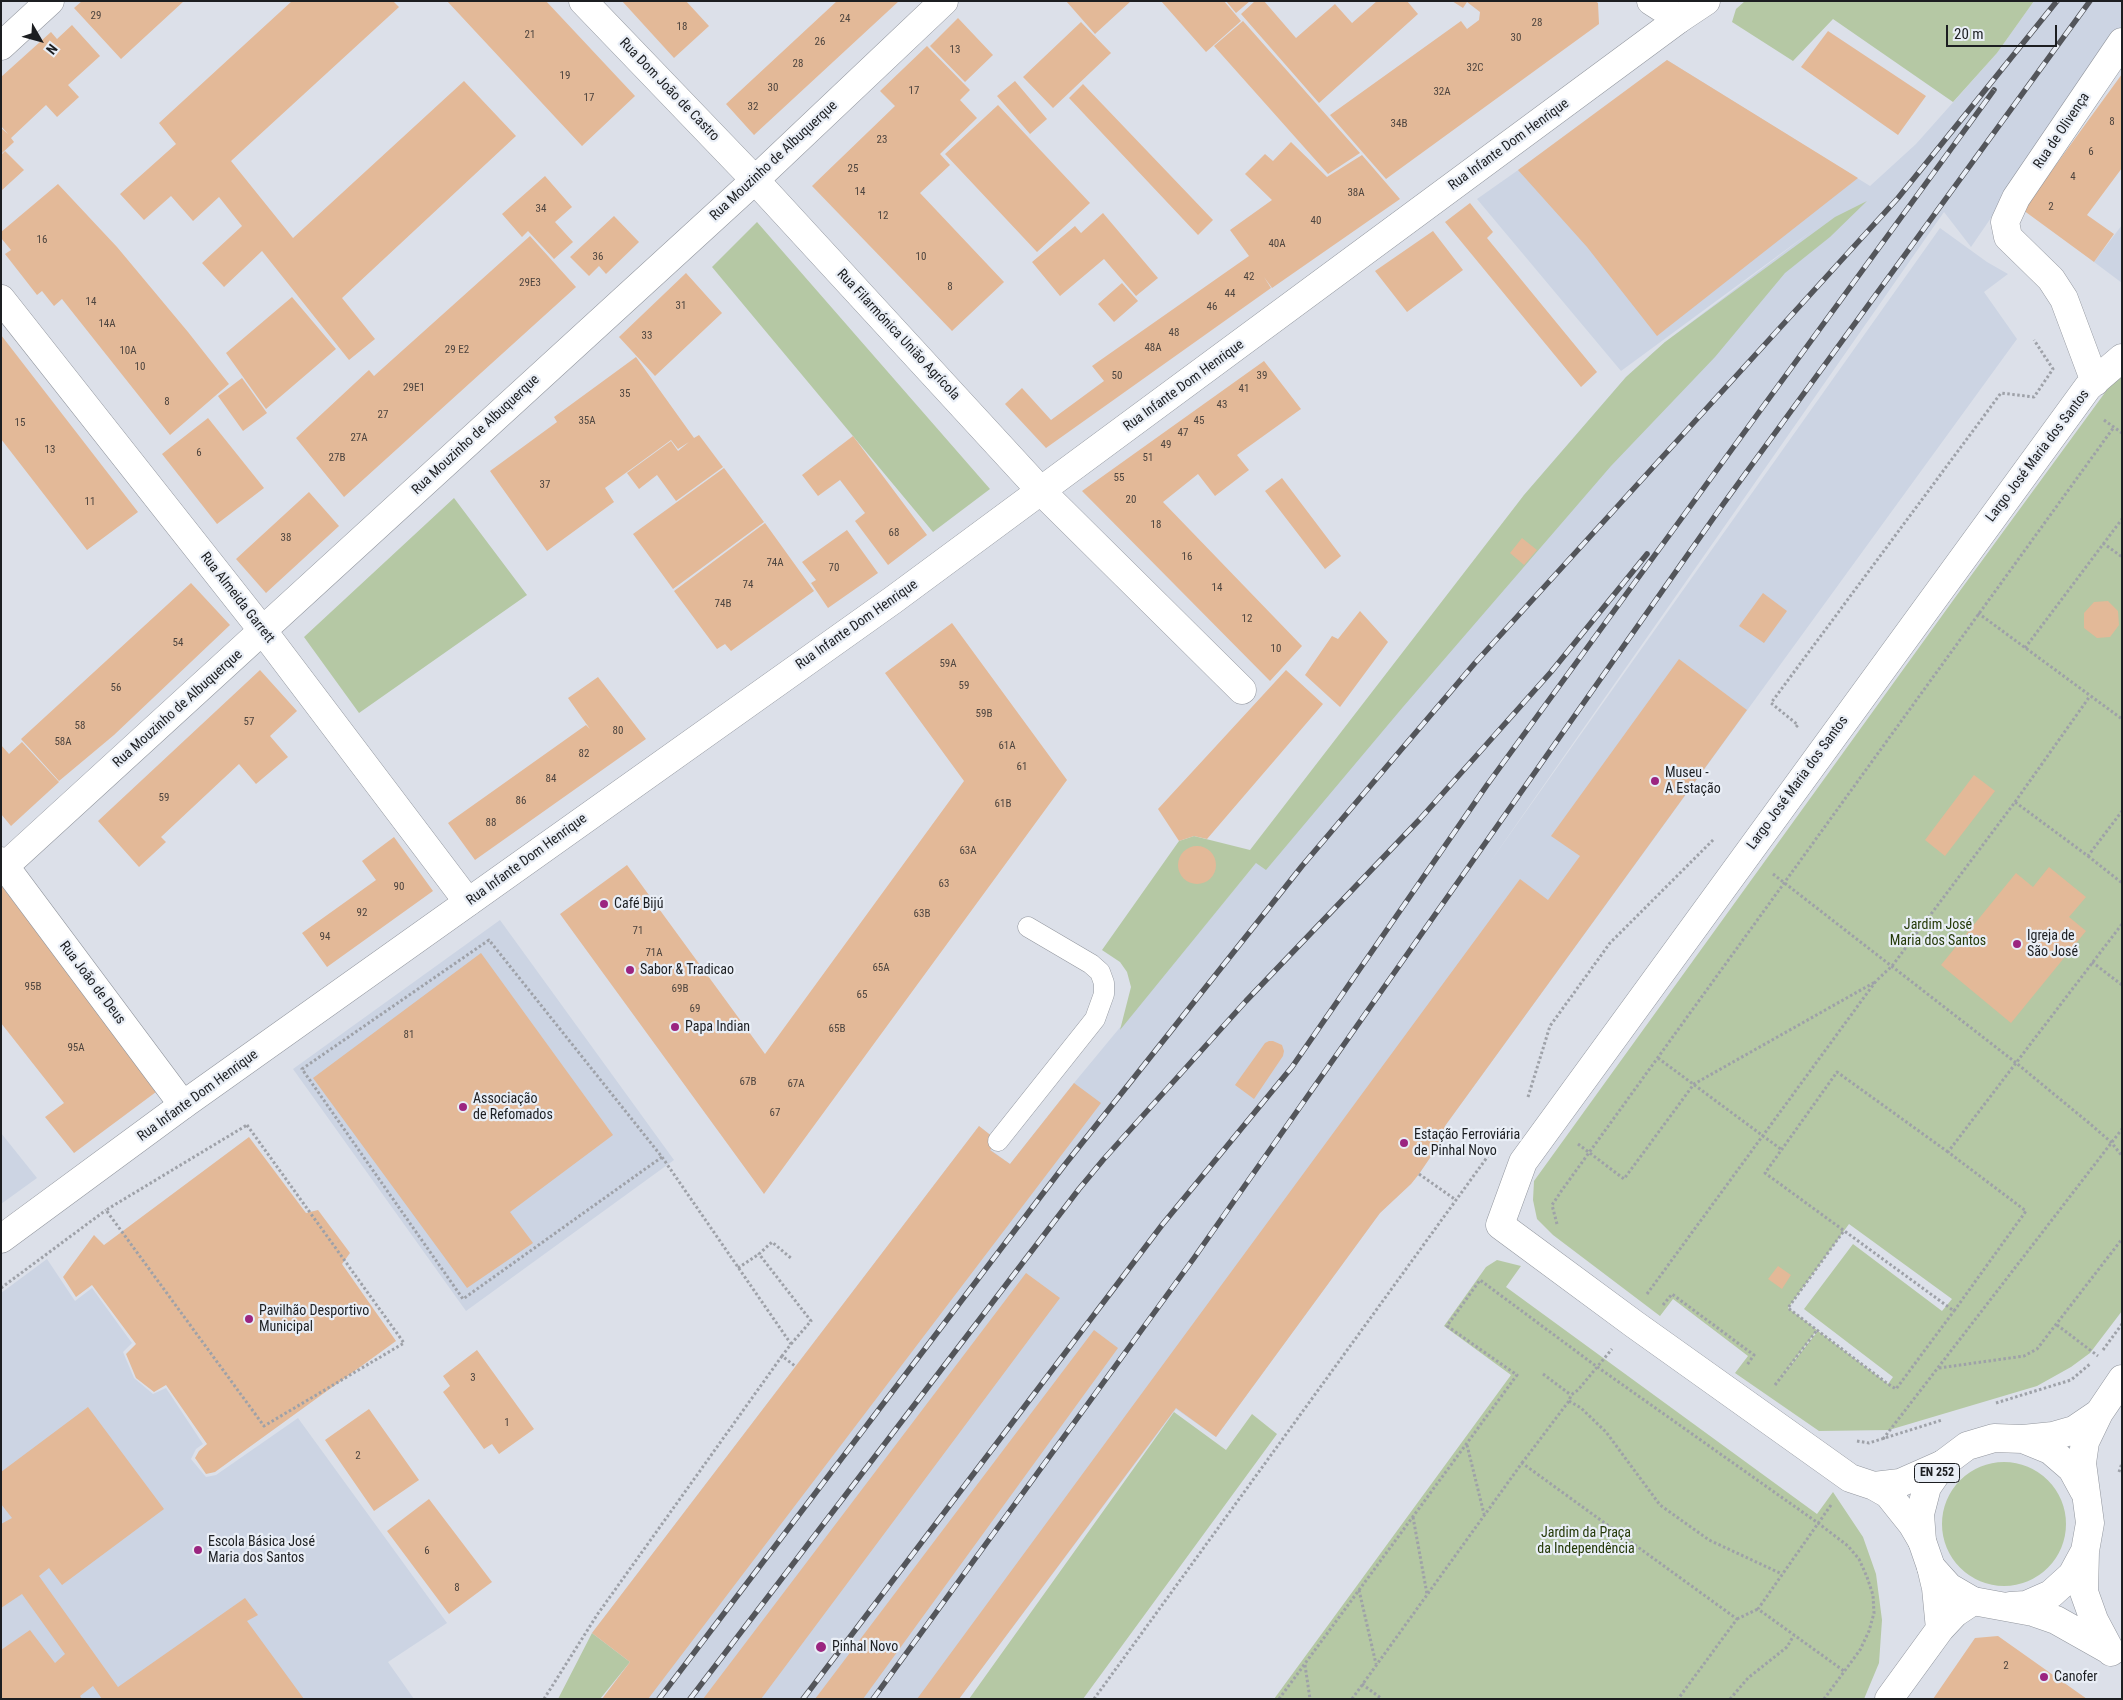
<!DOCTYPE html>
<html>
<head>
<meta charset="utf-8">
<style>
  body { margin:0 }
  #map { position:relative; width:2123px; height:1700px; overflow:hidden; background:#dce0e9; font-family:"Roboto Condensed",sans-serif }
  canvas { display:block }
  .frame { position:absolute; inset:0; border:2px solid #1c1e21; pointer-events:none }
  .north { position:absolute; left:15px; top:15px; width:50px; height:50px; -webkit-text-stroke:4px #e9eef6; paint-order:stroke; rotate:128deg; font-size:14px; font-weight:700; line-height:20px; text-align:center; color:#1c1e21 }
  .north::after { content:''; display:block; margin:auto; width:18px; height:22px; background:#1c1e21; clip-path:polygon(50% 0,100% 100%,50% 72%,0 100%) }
  .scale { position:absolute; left:1946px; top:25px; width:111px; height:22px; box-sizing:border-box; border:2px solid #1c1e21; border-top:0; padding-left:6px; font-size:15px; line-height:18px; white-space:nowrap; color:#1c1e21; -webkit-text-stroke:4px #e9eef6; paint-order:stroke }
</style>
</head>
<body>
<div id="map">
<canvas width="2123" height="1700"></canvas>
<div class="frame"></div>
<div class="north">N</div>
<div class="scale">20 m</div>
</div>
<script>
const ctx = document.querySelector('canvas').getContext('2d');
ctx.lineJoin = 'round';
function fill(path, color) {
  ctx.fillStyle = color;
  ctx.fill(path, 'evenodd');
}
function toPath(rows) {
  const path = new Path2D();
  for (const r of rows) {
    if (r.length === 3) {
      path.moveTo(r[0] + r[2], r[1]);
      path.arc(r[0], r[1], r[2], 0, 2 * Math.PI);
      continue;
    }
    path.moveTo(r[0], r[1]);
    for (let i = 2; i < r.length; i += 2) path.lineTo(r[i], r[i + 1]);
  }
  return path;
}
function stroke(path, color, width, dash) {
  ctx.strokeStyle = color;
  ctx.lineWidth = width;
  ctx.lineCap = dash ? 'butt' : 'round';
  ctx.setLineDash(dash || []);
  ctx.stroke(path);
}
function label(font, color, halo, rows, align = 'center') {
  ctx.font = font + ' "Roboto Condensed",sans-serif';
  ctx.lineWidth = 4.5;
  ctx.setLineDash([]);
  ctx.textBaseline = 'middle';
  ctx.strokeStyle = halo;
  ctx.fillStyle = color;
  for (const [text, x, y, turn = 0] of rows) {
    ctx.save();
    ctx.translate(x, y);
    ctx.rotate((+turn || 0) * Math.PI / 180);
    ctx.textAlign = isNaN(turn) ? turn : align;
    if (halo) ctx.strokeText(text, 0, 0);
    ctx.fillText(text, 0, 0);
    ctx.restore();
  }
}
fill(toPath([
  [2034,1,2122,1,2122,27,1971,247,1944,212,1488,865,1940,228,1987,262,2008,274,1984,292,2017,339,1445,1126,1436,1149,1419,1174,1411,1184,1380,1213,1216,1437,1176,1409,959,1699,602,1699,630,1662,592,1633,979,1126,998,1141,991,1150,1010,1164,1074,1083,1256,863,1524,495,1626,377,1665,342,1817,227,1621,371,1477,199,1568,135,1667,60,1870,186,1916,144,1997,53],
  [2122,225,2122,283,2094,262],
  [500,920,674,1160,466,1311,293,1069],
  [1,1133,37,1178,1,1204],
  [47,1259,75,1301,92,1288,132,1343,123,1352,134,1378,153,1394,166,1388,203,1444,196,1449,191,1459,206,1477,216,1475,298,1418,447,1623,388,1662,414,1699,1,1699,1,1293]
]), '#ccd4e3');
fill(toPath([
  [1745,1,2034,1,1997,53,1953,102,1833,19,1793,61,1732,22,1736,9],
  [1867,201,1830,237,1785,273,1715,357,1611,466,1403,707,1266,870,1256,863,1120,1030,1131,987,1127,972,1120,962,1102,950,1179,841,1194,836,1250,850,1524,495,1626,377,1665,342,1835,217],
  [757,222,990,489,933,532,712,267],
  [2122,377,2122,1311,2090,1353,2071,1367,2037,1386,1889,1430,1819,1431,1735,1373,1748,1356,1673,1299,1660,1316,1553,1235,1537,1219,1533,1200,1534,1181,1962,588,2112,383],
  [1849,1224,1952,1299,1942,1311,1853,1244,1804,1309,1893,1377,1888,1384,1818,1331,1778,1381,1817,1330,1788,1308],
  [454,498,527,595,359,713,304,637],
  [1497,1260,1521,1266,1506,1287,1817,1514,1833,1492,1863,1537,1876,1574,1882,1620,1879,1663,1864,1699,1274,1699,1511,1375,1444,1326,1486,1267],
  [1174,1412,1226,1450,1252,1414,1277,1434,1083,1699,969,1699],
  [2004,1524,62],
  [592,1633,630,1662,600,1699,558,1699]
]), '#b5c8a4');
fill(toPath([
  [82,1,184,1,121,59,74,8],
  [292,1,393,1,399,7,231,161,293,238,464,81,516,136,342,298,375,339,349,360,262,251,224,287,202,263,242,226,219,197,193,221,171,196,144,220,120,194,176,144,159,123],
  [447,1,546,1,635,96,582,146],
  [622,1,686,1,709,26,674,58],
  [837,1,899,1,754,135,726,104],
  [1066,1,1131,1,1095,34],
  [1161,1,1224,1,1241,21,1206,52],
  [1226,1,1250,1,1236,13],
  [1255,1,1264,1,1296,38,1335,4,1352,23,1377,1,1407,1,1418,14,1319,103,1241,14],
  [1452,1,1595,1,1598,3,1599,24,1386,179,1330,115,1461,21,1467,29,1479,20,1480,12,1467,2,1463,8],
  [958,18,993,55,965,82,930,46],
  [1243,21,1360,153,1328,174,1214,46],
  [1081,22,1111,53,1053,108,1023,77],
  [72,25,100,56,68,85,79,97,57,117,46,105,11,138,14,142,1,154,1,128,8,134,1,126,1,77,51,32,57,39],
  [1828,31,1926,96,1898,135,1801,67],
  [927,46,970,90,960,100,977,118,940,154,950,165,920,193,1004,282,952,331,812,186,895,106,880,91],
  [1667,60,1858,178,1657,336,1587,247,1518,170],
  [2122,74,2122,168,2087,215,2114,234,2094,262,2023,210],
  [1015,81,1047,119,1030,134,997,96],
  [1083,84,1213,220,1198,235,1069,98],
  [998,105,1090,203,1037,252,945,154],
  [1291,142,1327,177,1362,155,1400,199,1272,288,1264,277,1271,288,1046,448,1005,404,1022,388,1051,420,1104,381,1092,366,1249,256,1230,230,1272,200,1245,174,1265,154,1273,161],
  [5,151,24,170,1,191,1,155],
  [545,176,572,207,555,222,573,242,554,259,528,231,522,237,502,214],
  [58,184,117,247,188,332,229,384,170,435,62,299,54,306,42,291,37,295,5,254,11,250,1,238,1,232],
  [1470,203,1493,232,1487,238,1597,372,1581,387,1445,222],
  [1103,213,1158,278,1136,296,1104,259,1060,296,1032,262,1075,226,1081,233],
  [614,216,639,242,606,274,599,266,589,276,570,257],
  [1433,231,1463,270,1407,312,1375,271],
  [530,236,576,287,344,497,296,438,369,370,374,376],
  [686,273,722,313,655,376,619,337],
  [1122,283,1138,301,1114,322,1098,304],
  [292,297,336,349,266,409,226,353],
  [1,335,138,512,87,550,1,439],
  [636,357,694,438,699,435,723,467,676,501,657,475,639,489,627,473,671,441,678,451,689,442,678,449,671,440,605,488,614,502,547,551,490,471,557,422,554,417],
  [1264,361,1301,409,1237,455,1249,470,1215,496,1198,474,1163,502,1302,646,1270,681,1082,491],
  [242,378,267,413,243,431,218,396],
  [208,418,264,488,217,524,162,454],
  [853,436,927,535,888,565,855,521,865,513,840,480,818,496,802,475],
  [724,468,764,522,673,589,633,534],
  [1282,478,1341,556,1325,569,1265,491],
  [309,492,339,526,266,593,236,559],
  [765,523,814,591,731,651,725,644,717,649,674,591],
  [847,530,878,573,828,608,811,583,816,580,802,562],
  [1522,538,1537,550,1524,565,1510,553],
  [191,583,230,625,114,735,59,781,21,739],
  [1763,593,1787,611,1764,643,1739,626],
  [2108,601,2118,611,2119,625,2110,637,2097,638,2084,628,2084,613,2094,602],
  [1360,611,1388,642,1340,707,1305,675,1332,636,1338,639],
  [952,623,1067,780,764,1194,560,914,627,865,765,1054,964,781,885,673],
  [1679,659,1747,710,1445,1126,1436,1149,1419,1174,1411,1184,1380,1213,1216,1437,1176,1408,959,1699,917,1699,1520,879,1548,900,1580,856,1551,836],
  [260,670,297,711,270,736,288,757,256,784,239,764,161,837,166,842,139,867,98,821],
  [1286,670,1323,704,1207,839,1194,836,1179,841,1158,809],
  [598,677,646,739,475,860,448,823,586,725,590,729,568,698],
  [22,742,59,782,11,826,1,814,1,745,9,754],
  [1974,775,1995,791,1945,856,1925,840],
  [394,837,433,891,327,967,302,933,376,880,362,861],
  [1197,865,19],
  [2049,867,2086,897,2069,917,2086,931,2011,1023,1941,965,2016,873,2033,887],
  [1,885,130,1054,156,1092,74,1153,45,1117,64,1103,1,1023],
  [481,953,613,1135,510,1212,533,1243,467,1288,313,1078],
  [1269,1041,1273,1041,1282,1045,1284,1051,1283,1056,1254,1099,1235,1085,1265,1043],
  [1074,1083,1101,1103,648,1699,602,1699,630,1662,592,1633,979,1126,998,1141,990,1150,1010,1164],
  [249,1137,306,1213,318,1210,350,1253,342,1264,396,1341,215,1472,206,1474,195,1458,199,1451,207,1444,166,1385,154,1392,136,1378,126,1354,136,1344,92,1285,76,1297,63,1277,94,1235,104,1245],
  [1778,1266,1791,1275,1782,1289,1768,1279],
  [1026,1273,1060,1298,761,1699,703,1699],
  [1094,1330,1118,1348,863,1699,815,1699],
  [477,1350,534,1429,499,1454,492,1444,484,1449,443,1392,450,1386,443,1376],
  [88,1407,164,1509,62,1585,49,1568,39,1576,118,1687,245,1598,258,1615,247,1621,304,1699,102,1699,93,1686,80,1696,82,1699,1,1699,1,1650,30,1630,55,1663,65,1654,22,1594,1,1608,1,1524,12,1518,1,1504,1,1472],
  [369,1409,419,1480,374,1511,325,1440],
  [429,1499,492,1582,449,1614,387,1531],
  [1998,1636,2087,1699,1933,1699,1975,1638]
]), '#e3b998');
const lane = toPath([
  [998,1141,1095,1019,1104,994,1104,983,1100,972,1091,964,1028,927]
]);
const street = toPath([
  [583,1,755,180,1041,491,1242,690],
  [1679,19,1706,1],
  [1,299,263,631,468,902],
  [2095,382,2064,299,2051,279,2008,237,2005,222,2016,198,2122,42],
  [1,861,183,1105],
  [5,866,755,180,944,1],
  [1874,1486,1900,1483,1943,1464],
  [1922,1541,1912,1524,1888,1494,1874,1486,1850,1478,1634,1324,1500,1225,1523,1162,2088,387,2122,358]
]);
const secondary = toPath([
  [1,46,50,1],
  [1,1239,183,1105,893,600,1679,19,1651,1],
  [1931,1567,1936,1588,1940,1629],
  [1889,1699,1940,1629,1955,1613,1973,1601]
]);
const primary = toPath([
  [2099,1413,2074,1430,2053,1436,2023,1439,1994,1438,1967,1446,1943,1464,1927,1487,1920,1514,1922,1541,1931,1567,1949,1587,1973,1601,2033,1612,2056,1620,2111,1651],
  [2023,1439,2050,1450,2072,1469,2084,1491],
  [2010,1606,2026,1605,2051,1594,2072,1575,2085,1551],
  [2111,1652,2094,1620,2084,1592,2085,1551,2090,1523,2082,1463,2085,1442,2099,1413,2122,1379]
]);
stroke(lane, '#92969e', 21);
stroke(street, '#92969e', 29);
stroke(secondary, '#92969e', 29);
stroke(primary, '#92969e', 29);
stroke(toPath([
  [2104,420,2122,433],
  [2103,543,2122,557],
  [1978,613,2122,719],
  [2025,648,2122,519],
  [1796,727,1798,725,1771,703,2001,393,2034,397,2053,369,2034,340],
  [2015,802,2090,696],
  [2088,856,2122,883],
  [1773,874,2015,1062,2089,1123,2111,1142,2122,1156],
  [2092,962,2122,985],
  [1658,1058,1782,1150],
  [1528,1097,1550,1026,1610,943,1714,839],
  [247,1125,404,1343,264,1426,106,1210,247,1125],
  [1578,1144,1624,1179,1694,1084,1875,982],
  [1948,1152,1837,1072,1765,1173,1954,1311,2026,1211,1948,1152,2122,924],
  [662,1157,463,1299,302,1069,489,940,662,1157,791,1344,782,1356,795,1366],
  [1419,1174,1456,1200],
  [1557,1224,1552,1205,1562,1190,2114,427],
  [1843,1232,1788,1308,1888,1384,1896,1389,1954,1311],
  [738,1268,759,1254],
  [1,1288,106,1210],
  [1647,1294,1876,981,1892,966,2015,802,2088,856,2122,811],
  [1663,1305,1672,1294,1754,1355,1747,1365],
  [2057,1325,2098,1356],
  [791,1344,811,1321,759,1254,772,1242,792,1259],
  [2103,1350,2122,1324],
  [1939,1368,2024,1356,2037,1349,2122,1239],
  [1543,1374,1571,1395],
  [1775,1385,1817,1330],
  [1569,1401,1581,1408,1606,1432,1660,1505,1709,1540,1782,1574],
  [1996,1403,2071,1380,2090,1364],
  [1883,1439,2122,1129],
  [1857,1441,1869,1443,1942,1420],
  [1467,1445,1484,1514],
  [1522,1463,1569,1401,1571,1395,1578,1390,1612,1349],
  [2119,1472,2122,1463],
  [1831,1505,1758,1609,1844,1671],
  [1413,1517,1427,1594],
  [1359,1590,1376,1664],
  [1737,1619,1758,1609],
  [1305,1665,1310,1699],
  [1362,1684,1382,1699],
  [544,1699,597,1615,782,1356],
  [1094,1699,1488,1156],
  [1279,1699,1517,1375,1447,1326,1480,1280,1596,1366,1818,1523,1848,1546,1859,1559,1867,1577,1873,1595,1874,1613,1869,1631,1860,1650,1824,1699],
  [1352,1699,1522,1463,1737,1619,1678,1699],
  [1730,1699,1748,1678,1787,1647,1794,1635]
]), '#9ea1a8', 3, [2.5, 2.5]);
stroke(lane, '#fff', 20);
stroke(street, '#fff', 28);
stroke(secondary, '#fff', 28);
stroke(primary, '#fff', 28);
const rail = toPath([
  [659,1699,1063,1167,1302,866,1475,663,1898,198,2057,1],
  [690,1699,1079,1189,1103,1160,1246,1001,1420,819,1551,672,1647,554],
  [803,1699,1162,1225,1292,1067,1487,785,1994,90],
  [873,1699,1194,1258,1724,503,2090,1]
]);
stroke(rail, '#53555a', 5.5);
stroke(rail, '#e9eef6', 4, [11]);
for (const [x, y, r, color] of [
  [1655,781,5,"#9b2580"],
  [604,904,5,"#9b2580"],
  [2017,944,5,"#9b2580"],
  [630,970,5,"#9b2580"],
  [675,1027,5,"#9b2580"],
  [463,1107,5,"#9b2580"],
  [1404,1143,5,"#9b2580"],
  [249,1319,5,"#9b2580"],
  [198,1550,5,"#9b2580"],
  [821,1647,6,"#9b2580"],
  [2044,1677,5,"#9b2580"]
]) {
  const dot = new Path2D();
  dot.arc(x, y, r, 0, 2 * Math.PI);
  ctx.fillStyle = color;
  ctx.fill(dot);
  stroke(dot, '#e9eef6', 2);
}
label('11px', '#4e453f', null, [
  ["29",96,16],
  ["24",845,19],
  ["28",1537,23],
  ["18",682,27],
  ["21",530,35],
  ["30",1516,38],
  ["26",820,42],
  ["13",955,50],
  ["28",798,64],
  ["32C",1475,68],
  ["19",565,76],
  ["30",773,88],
  ["17",914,91],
  ["32A",1442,92],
  ["17",589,98],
  ["32",753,107],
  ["8",2112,122],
  ["34B",1399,124],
  ["23",882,140],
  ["6",2091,152],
  ["25",853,169],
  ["4",2073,177],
  ["14",860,192],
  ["38A",1356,193],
  ["2",2051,207],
  ["34",541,209],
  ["12",883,216],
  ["40",1316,221],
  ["16",42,240],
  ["40A",1277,244],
  ["36",598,257],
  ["10",921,257],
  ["42",1249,277],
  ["29E3",530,283],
  ["8",950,287],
  ["44",1230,294],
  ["14",91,302],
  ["31",681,306],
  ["46",1212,307],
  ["14A",107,324],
  ["48",1174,333],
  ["33",647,336],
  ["48A",1153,348],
  ["29 E2",457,350],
  ["10A",128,351],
  ["10",140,367],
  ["50",1117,376],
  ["39",1262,376],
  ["29E1",414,388],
  ["41",1244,389],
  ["35",625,394],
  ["8",167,402],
  ["43",1222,405],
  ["27",383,415],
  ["35A",587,421],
  ["45",1199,421],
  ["15",20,423],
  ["47",1183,433],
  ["27A",359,438],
  ["49",1166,445],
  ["13",50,450],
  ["6",199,453],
  ["27B",337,458],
  ["51",1148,458],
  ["55",1119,478],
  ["37",545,485],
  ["20",1131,500],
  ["11",90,502],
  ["18",1156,525],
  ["68",894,533],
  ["38",286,538],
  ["16",1187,557],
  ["74A",775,563],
  ["70",834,568],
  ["74",748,585],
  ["14",1217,588],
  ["74B",723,604],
  ["12",1247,619],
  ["54",178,643],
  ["10",1276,649],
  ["59A",948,664],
  ["59",964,686],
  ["56",116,688],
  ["59B",984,714],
  ["57",249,722],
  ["58",80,726],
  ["80",618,731],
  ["58A",63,742],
  ["61A",1007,746],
  ["82",584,754],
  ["61",1022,767],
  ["84",551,779],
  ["59",164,798],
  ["86",521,801],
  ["61B",1003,804],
  ["88",491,823],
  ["63A",968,851],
  ["63",944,884],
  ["90",399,887],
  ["92",362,913],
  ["63B",922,914],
  ["71",638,931],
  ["94",325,937],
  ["71A",654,953],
  ["65A",881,968],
  ["95B",33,987],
  ["69B",680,989],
  ["65",862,995],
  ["69",695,1009],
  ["65B",837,1029],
  ["81",409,1035],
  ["95A",76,1048],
  ["67B",748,1082],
  ["67A",796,1084],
  ["67",775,1113],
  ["3",473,1378],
  ["1",507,1423],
  ["2",358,1456],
  ["6",427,1551],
  ["8",457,1588],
  ["2",2006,1666]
]);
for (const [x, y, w] of [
  [1937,1473,45]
]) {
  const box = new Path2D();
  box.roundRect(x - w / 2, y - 9.5, w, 19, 4);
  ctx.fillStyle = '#e9eef6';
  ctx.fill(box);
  stroke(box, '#1c1e21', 1);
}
label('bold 12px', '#1c1e21', null, [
  ["EN 252",1937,1473]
]);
label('14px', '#1c1e21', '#e9eef6', [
  ["Rua Dom João de Castro",669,90,46],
  ["Rua de Olivença",2062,131,-56],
  ["Rua Infante Dom Henrique",1509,145,-36],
  ["Rua Mouzinho de Albuquerque",774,161,-43],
  ["Rua Filarmónica União Agrícola",898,335,47],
  ["Rua Infante Dom Henrique",1184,386,-36],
  ["Rua Mouzinho de Albuquerque",476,435,-43],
  ["Largo José Maria dos Santos",2038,456,-53],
  ["Rua Almeida Garrett",237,598,52],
  ["Rua Infante Dom Henrique",857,625,-35],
  ["Rua Mouzinho de Albuquerque",178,709,-42],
  ["Largo José Maria dos Santos",1798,783,-54],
  ["Rua Infante Dom Henrique",527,860,-36],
  ["Rua João de Deus",92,983,53],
  ["Rua Infante Dom Henrique",198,1096,-36]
]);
label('14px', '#1c1e21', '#e9eef6', [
  ["Museu -",1665,773],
  ["A Estação",1665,789],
  ["Café Bijú",614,904],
  ["Igreja de",2027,936],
  ["São José",2027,952],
  ["Sabor & Tradicao",640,970],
  ["Papa Indian",685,1027],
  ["Associação",473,1099],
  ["de Refomados",473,1115],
  ["Estação Ferroviária",1414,1135],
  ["de Pinhal Novo",1414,1151],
  ["Pavilhão Desportivo",259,1311],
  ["Municipal",259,1327],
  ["Escola Básica José",208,1542],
  ["Maria dos Santos",208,1558],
  ["Pinhal Novo",832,1647],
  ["Canofer",2054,1677]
], 'left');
label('14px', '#253a09', '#e9eef6', [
  ["Jardim José",1938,925],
  ["Maria dos Santos",1938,941],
  ["Jardim da Praça",1586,1533],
  ["da Independência",1586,1549]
]);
</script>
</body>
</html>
